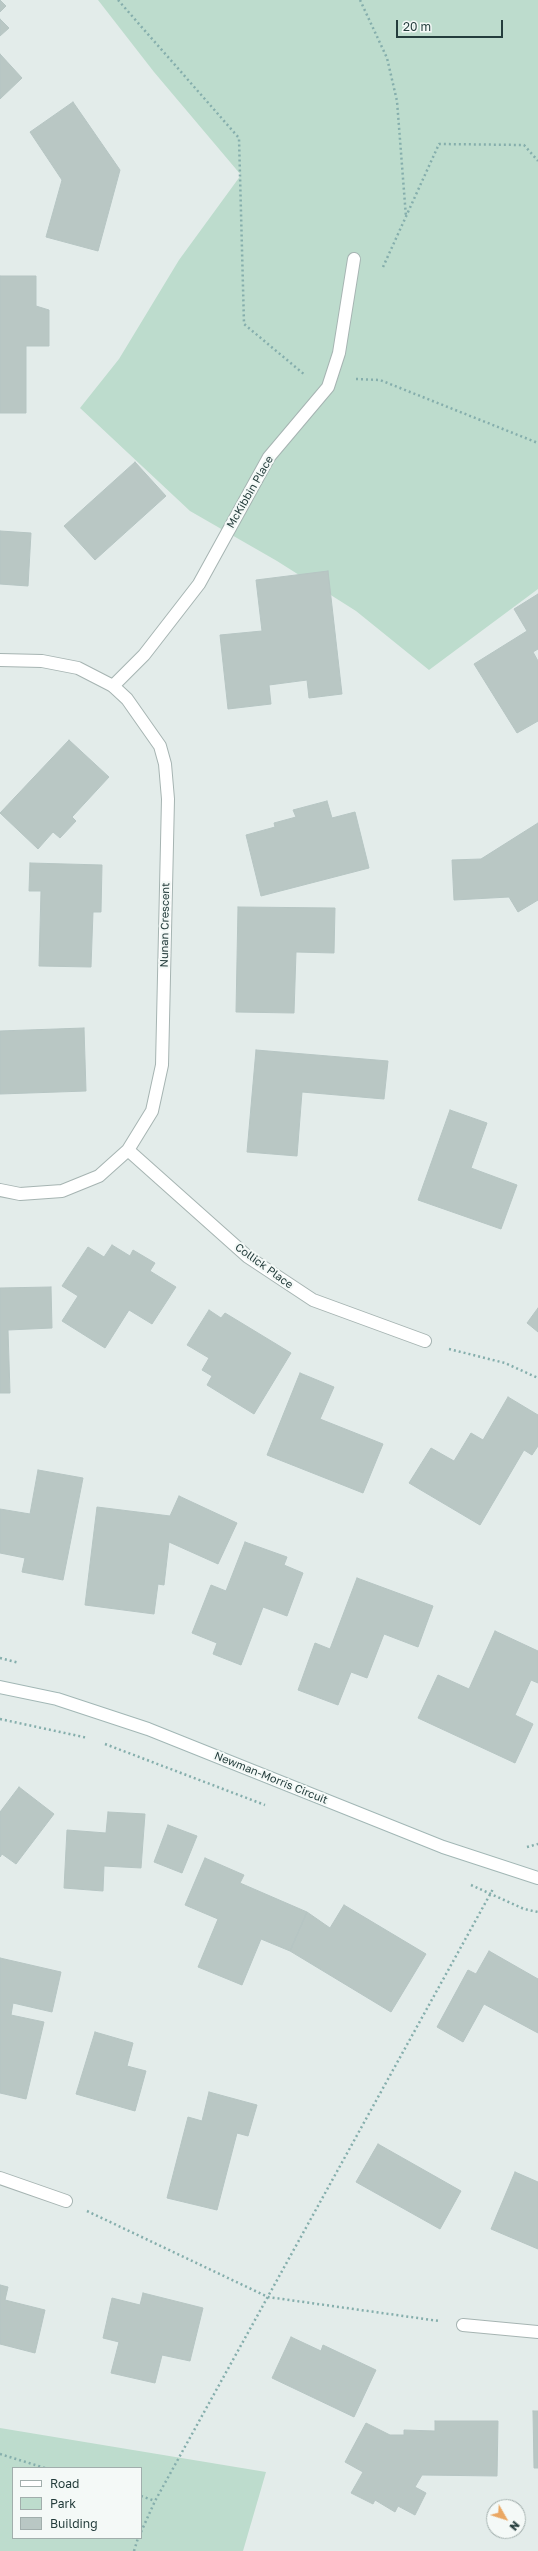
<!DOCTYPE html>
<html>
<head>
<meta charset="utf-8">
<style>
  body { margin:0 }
  #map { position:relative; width:538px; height:2551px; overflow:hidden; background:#e3ecea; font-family:"Golos Text",sans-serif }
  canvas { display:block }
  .legend { position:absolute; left:12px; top:2467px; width:130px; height:72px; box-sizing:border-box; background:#f4f9f7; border:1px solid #a1aeac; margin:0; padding:5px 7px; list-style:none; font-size:12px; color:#243d3c }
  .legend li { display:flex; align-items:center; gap:8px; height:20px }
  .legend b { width:20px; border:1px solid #a1aeac }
  .north { position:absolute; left:486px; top:2499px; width:40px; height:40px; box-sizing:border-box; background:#f4f9f7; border:1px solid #a1aeac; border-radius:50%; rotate:129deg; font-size:11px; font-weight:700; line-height:16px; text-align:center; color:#243d3c }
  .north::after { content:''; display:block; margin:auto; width:14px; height:18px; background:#eaa763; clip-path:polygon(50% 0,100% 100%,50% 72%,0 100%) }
  .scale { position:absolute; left:396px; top:20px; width:107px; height:18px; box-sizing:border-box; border:2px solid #243d3c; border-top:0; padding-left:5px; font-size:12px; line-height:14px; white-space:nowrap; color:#243d3c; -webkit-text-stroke:3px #f4f9f7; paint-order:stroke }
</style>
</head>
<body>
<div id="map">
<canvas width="538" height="2551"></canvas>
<ul class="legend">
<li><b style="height:5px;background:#fff"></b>Road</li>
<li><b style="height:11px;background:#bddccd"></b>Park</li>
<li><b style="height:11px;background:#b9c7c4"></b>Building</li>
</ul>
<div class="north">N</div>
<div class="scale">20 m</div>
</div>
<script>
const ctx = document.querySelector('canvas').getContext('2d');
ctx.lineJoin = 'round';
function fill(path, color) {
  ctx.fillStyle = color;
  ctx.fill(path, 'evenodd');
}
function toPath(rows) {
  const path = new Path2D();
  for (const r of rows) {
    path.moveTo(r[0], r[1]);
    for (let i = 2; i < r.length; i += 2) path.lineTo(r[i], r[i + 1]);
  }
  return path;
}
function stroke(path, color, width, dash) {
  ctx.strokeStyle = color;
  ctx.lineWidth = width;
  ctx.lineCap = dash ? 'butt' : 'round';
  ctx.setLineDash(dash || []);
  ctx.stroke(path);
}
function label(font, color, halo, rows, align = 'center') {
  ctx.font = font + ' "Golos Text",sans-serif';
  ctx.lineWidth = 4;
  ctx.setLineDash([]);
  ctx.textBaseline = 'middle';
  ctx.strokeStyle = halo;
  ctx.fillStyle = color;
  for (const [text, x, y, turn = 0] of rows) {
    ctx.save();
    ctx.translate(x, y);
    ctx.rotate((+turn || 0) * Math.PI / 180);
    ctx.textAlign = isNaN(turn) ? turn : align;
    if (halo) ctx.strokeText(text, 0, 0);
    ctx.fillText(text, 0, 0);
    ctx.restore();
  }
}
fill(toPath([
  [98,0,538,0,538,589,429,670,356,611,277,561,190,511,80,408,119,359,179,260,241,175,154,72],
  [0,2428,266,2472,243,2551,0,2551],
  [13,2468,141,2468,141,2538,13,2538]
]), '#bddccd');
const building = toPath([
  [0,0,6,6,0,12,0,0],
  [0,19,9,28,0,36,0,19],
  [0,54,22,78,0,99,0,54],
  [73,102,120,170,98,251,46,237,62,180,30,132,73,102],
  [0,276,36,276,36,306,49,310,49,346,26,346,26,413,0,413,0,276],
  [135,462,166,496,95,560,64,526,135,462],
  [0,531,31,533,28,586,0,584,0,531],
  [328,571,342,694,309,698,307,680,269,685,271,704,228,709,220,635,262,631,256,580,328,571],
  [538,594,538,649,533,652,538,661,538,721,517,733,474,664,527,631,514,609,538,594],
  [69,740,109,777,72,817,76,821,60,838,53,832,38,849,0,813,69,740],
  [327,801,332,818,355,812,369,868,261,896,246,835,275,827,274,823,296,817,293,810,327,801],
  [538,823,538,900,518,912,509,897,454,900,452,860,481,859,538,823],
  [30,863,102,865,101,912,93,912,91,967,39,966,41,891,29,891,30,863],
  [238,907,335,908,334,953,296,952,294,1013,236,1012,238,907],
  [84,1028,86,1091,0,1094,0,1031,84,1028],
  [256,1050,388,1061,384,1099,302,1092,297,1156,247,1152,256,1050],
  [450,1110,487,1123,471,1168,517,1185,501,1229,418,1200,450,1110],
  [112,1245,130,1256,133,1250,155,1263,150,1271,176,1287,152,1324,129,1310,105,1348,62,1321,78,1296,62,1286,88,1247,104,1257,112,1245],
  [51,1287,52,1328,8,1330,10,1393,0,1393,0,1288,51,1287],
  [538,1308,538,1332,527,1323,538,1308],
  [209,1310,221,1318,225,1313,291,1353,254,1414,207,1385,212,1376,202,1370,209,1358,187,1345,209,1310],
  [300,1373,334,1387,320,1419,383,1444,363,1493,267,1455,300,1373],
  [508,1397,538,1415,538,1446,532,1455,524,1450,480,1525,409,1483,431,1448,454,1461,471,1433,483,1440,508,1397],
  [38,1470,83,1478,63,1580,22,1572,25,1558,0,1553,0,1509,30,1514,38,1470],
  [179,1496,237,1523,218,1564,169,1542,164,1585,158,1584,154,1614,85,1605,97,1507,170,1516,179,1496],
  [245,1542,287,1557,284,1565,303,1573,287,1616,263,1607,241,1665,213,1654,217,1643,192,1633,211,1585,226,1591,245,1542],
  [357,1578,433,1606,418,1647,384,1634,367,1678,351,1672,338,1705,298,1690,315,1643,330,1649,357,1578],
  [495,1631,538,1651,538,1683,531,1680,515,1715,533,1724,515,1763,418,1718,438,1675,469,1689,495,1631],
  [19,1787,54,1814,16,1864,2,1854,0,1857,0,1812,19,1787],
  [108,1812,145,1814,141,1868,104,1866,103,1891,64,1888,67,1830,106,1833,108,1812],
  [168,1825,197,1836,182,1873,154,1862,168,1825],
  [205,1858,244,1875,240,1883,307,1912,290,1951,261,1939,242,1985,198,1967,218,1919,185,1905,205,1858],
  [344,1905,426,1954,391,2012,290,1951,307,1912,330,1928,344,1905],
  [489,1951,538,1979,538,2033,484,2004,463,2042,437,2027,468,1970,476,1974,489,1951],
  [0,1958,61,1972,52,2012,13,2003,11,2015,44,2022,26,2099,0,2093,0,1958],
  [95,2032,133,2043,127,2066,146,2071,135,2111,76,2094,95,2032],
  [209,2092,257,2105,248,2136,237,2133,217,2210,167,2198,188,2117,202,2121,209,2092],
  [378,2144,461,2191,440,2229,356,2182,378,2144],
  [515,2172,538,2182,538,2249,491,2229,515,2172],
  [0,2285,8,2287,5,2300,45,2310,35,2353,0,2344,0,2285],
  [143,2293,203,2308,190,2361,162,2355,155,2383,111,2373,119,2342,103,2338,112,2298,140,2305,143,2293],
  [291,2337,321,2351,323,2345,376,2370,354,2417,272,2378,291,2337],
  [533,2411,538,2411,538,2468,534,2468,533,2411],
  [435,2421,498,2421,497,2476,422,2475,415,2487,426,2493,415,2515,398,2506,395,2512,375,2500,373,2504,351,2493,363,2472,345,2462,366,2423,390,2435,404,2435,404,2430,435,2431,435,2421]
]);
fill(building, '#b9c7c4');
stroke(building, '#b6c5c3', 1);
const lane = toPath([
  [113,686,144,655,199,584,269,457,328,387,339,353,354,259]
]);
const street = toPath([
  [0,660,42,661,78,668,113,686,127,699,160,746,165,764,168,799,162,1065,152,1111,128,1150,99,1176,62,1191,20,1194,0,1190],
  [128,1150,248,1257,313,1300,425,1341],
  [0,2178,66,2201],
  [463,2325,538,2332]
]);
const secondary = toPath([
  [0,1687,57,1699,148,1729,443,1847,538,1878]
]);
stroke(lane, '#a6b4b2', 14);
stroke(street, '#a6b4b2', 14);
stroke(secondary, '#a2b7b5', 14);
stroke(toPath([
  [118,0,239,138,244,324,305,375],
  [360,0,387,58,397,101,406,217],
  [383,267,439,144,524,145,538,161],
  [356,379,380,380,538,443],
  [449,1349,505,1363,538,1378],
  [0,1658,19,1663],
  [0,1719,88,1738],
  [105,1744,265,1805],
  [527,1847,538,1844],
  [471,1885,524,1909,538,1912],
  [87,2211,268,2297,439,2321],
  [0,2454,45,2468],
  [141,2496,155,2501],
  [141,2532,155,2501,493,1889],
  [134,2551,138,2538]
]), '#85aeac', 2.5, [2, 3]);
stroke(lane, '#fff', 12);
stroke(street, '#fff', 12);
stroke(secondary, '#fff', 12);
label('11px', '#243d3c', '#f4f9f7', [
  ["McKibbin Place",250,492,-60],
  ["Nunan Crescent",165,925,-89],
  ["Collick Place",264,1266,36],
  ["Newman-Morris Circuit",271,1778,22]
]);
</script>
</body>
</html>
